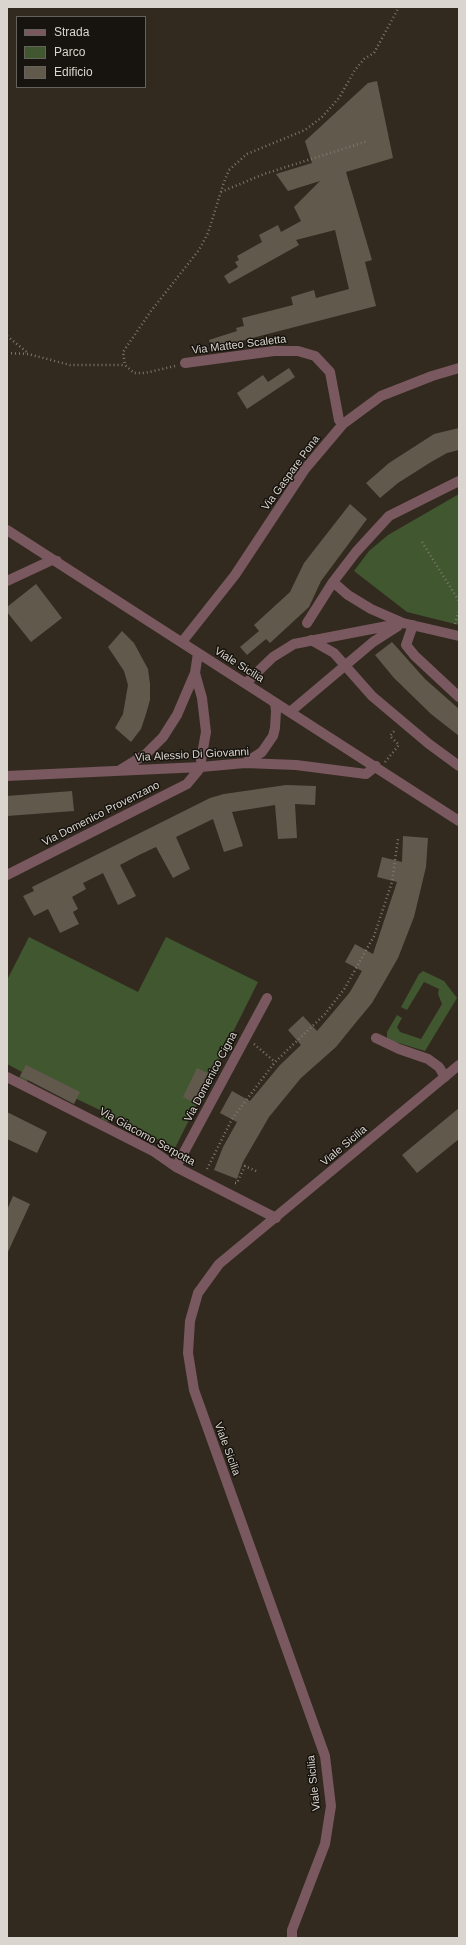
<!DOCTYPE html>
<html>
<head>
<meta charset="utf-8">
<style>
  body { margin:0 }
  #map { position:relative; width:466px; height:1945px; overflow:hidden; background:#322a1f; font-family:Helvetica,sans-serif }
  canvas { display:block }
  .frame { position:absolute; inset:0; border:8px solid #dad5ce; pointer-events:none }
  .legend { position:absolute; left:16px; top:16px; width:130px; height:72px; box-sizing:border-box; background:#17130e; border:1px solid #65615b; margin:0; padding:5px 7px; list-style:none; font-size:12px; color:#dad5ce }
  .legend li { display:flex; align-items:center; gap:8px; height:20px }
  .legend b { width:20px; border:1px solid #65615b }
</style>
</head>
<body>
<div id="map">
<canvas width="466" height="1945"></canvas>
<div class="frame"></div>
<ul class="legend">
<li><b style="height:5px;background:#79585f"></b>Strada</li>
<li><b style="height:11px;background:#40572f"></b>Parco</li>
<li><b style="height:11px;background:#62594d"></b>Edificio</li>
</ul>
</div>
<script>
const ctx = document.querySelector('canvas').getContext('2d');
ctx.lineJoin = 'round';
function fill(path, color) {
  ctx.fillStyle = color;
  ctx.fill(path, 'evenodd');
}
function toPath(rows) {
  const path = new Path2D();
  for (const r of rows) {
    path.moveTo(r[0], r[1]);
    for (let i = 2; i < r.length; i += 2) path.lineTo(r[i], r[i + 1]);
  }
  return path;
}
function stroke(path, color, width, dash) {
  ctx.strokeStyle = color;
  ctx.lineWidth = width;
  ctx.lineCap = dash ? 'butt' : 'round';
  ctx.setLineDash(dash || []);
  ctx.stroke(path);
}
function label(font, color, halo, rows, align = 'center') {
  ctx.font = font + ' Helvetica,sans-serif';
  ctx.lineWidth = 3;
  ctx.setLineDash([]);
  ctx.textBaseline = 'middle';
  ctx.strokeStyle = halo;
  ctx.fillStyle = color;
  for (const [text, x, y, turn = 0] of rows) {
    ctx.save();
    ctx.translate(x, y);
    ctx.rotate((+turn || 0) * Math.PI / 180);
    ctx.textAlign = isNaN(turn) ? turn : align;
    if (halo) ctx.strokeText(text, 0, 0);
    ctx.fillText(text, 0, 0);
    ctx.restore();
  }
}
fill(toPath([
  [459,494,459,625,407,612,354,571,369,551,388,535],
  [29,937,138,992,166,937,258,982,175,1148,111,1116,108,1122,101,1119,104,1112,29,1076,27,1082,19,1078,22,1072,7,1064,7,980],
  [423,971,444,981,457,998,425,1051,392,1041,387,1038,387,1032,397,1015,402,1018,397,1027,400,1032,421,1039,442,1004,438,994,439,989,424,982,407,1010,401,1007,419,974]
]), '#40572f');
fill(toPath([
  [377,81,393,158,346,172,372,260,365,262,376,306,233,343,233,345,221,349,220,346,212,349,209,340,237,331,236,328,244,326,242,318,293,305,291,297,314,290,316,298,349,289,335,230,296,240,299,245,229,284,224,276,238,267,235,262,239,260,237,256,262,242,259,235,278,225,281,232,301,221,294,207,320,181,288,191,276,174,312,163,305,141,368,83],
  [289,368,295,377,247,409,237,393,263,375,268,382],
  [459,428,459,450,447,453,431,462,398,483,380,498,366,483,389,463,434,434],
  [350,504,367,519,321,581,309,607,270,643,266,639,247,655,240,647,259,631,254,625,290,592,304,563],
  [36,584,62,618,31,642,7,612,7,607],
  [122,631,134,643,148,669,150,684,150,700,146,714,141,729,131,742,115,728,123,714,128,685,124,671,108,647],
  [392,642,425,679,459,709,459,736,431,714,394,678,375,655],
  [286,785,316,786,315,805,295,804,297,838,278,839,275,805,232,812,243,846,224,852,213,819,176,837,190,869,173,878,156,847,139,855,120,865,136,896,118,905,103,873,83,883,86,889,72,897,78,909,73,912,79,924,60,933,48,909,34,916,23,896,34,891,32,887,210,798,224,794],
  [72,791,74,811,7,816,7,796],
  [403,836,428,838,426,867,414,917,398,958,383,984,372,1003,353,1026,336,1047,301,1078,269,1117,243,1162,237,1179,214,1170,223,1147,237,1122,220,1113,232,1091,250,1101,280,1065,301,1045,288,1030,303,1016,317,1031,335,1010,350,992,362,971,345,962,355,944,373,954,397,882,377,877,382,857,402,862],
  [26,1065,80,1092,74,1104,20,1076],
  [197,1068,212,1075,197,1104,183,1097],
  [459,1108,459,1139,417,1173,402,1155],
  [7,1112,47,1132,37,1153,7,1139],
  [13,1196,30,1204,7,1254,7,1210]
]), '#62594d');
stroke(toPath([
  [221,192,264,174,368,141],
  [7,336,28,353],
  [7,353,28,354,70,365,125,365],
  [175,366,145,373,134,373,125,365,123,352,151,311,199,250,208,233,224,182,229,170,247,154,305,130,322,117,339,98,355,70,364,59,374,53,399,7],
  [422,542,459,601],
  [455,624,459,611],
  [385,762,399,745,390,736,395,730],
  [254,1044,275,1062],
  [207,1169,232,1119,275,1062,325,1014,345,988,374,936,392,882,398,839],
  [235,1183,237,1183,245,1166,258,1172]
]), '#7e776e', 2.5, [1, 3]);
stroke(toPath([
  [185,363,274,351,298,351,315,356,330,372,339,420,343,424],
  [7,530,459,821],
  [7,581,52,560,57,561],
  [333,582,348,595,371,609,403,623,459,636],
  [307,623,333,582,356,552,389,516,459,481],
  [413,625,406,645,415,656,459,697],
  [311,640,334,653,372,696,429,744,459,766],
  [182,642,235,575,305,469,343,424,381,396,432,376,459,368],
  [198,653,195,673,202,698,206,732,201,760],
  [246,683,273,657,294,644,403,623],
  [290,712,373,642,398,626],
  [245,763,262,752,273,736,275,728,276,711,275,703,271,700],
  [120,770,146,754,163,737,177,715,195,673],
  [7,776,201,767,245,763,296,765,366,774,376,766],
  [7,875,187,784,201,767],
  [376,1038,399,1049,428,1059,439,1067,445,1077],
  [7,1077,153,1151,176,1167,276,1218],
  [176,1167,267,998],
  [292,1938,292,1930,325,1844,331,1806,325,1756,194,1390,188,1353,190,1321,198,1293,219,1264,459,1065]
]), '#79585f', 10);
label('11px', '#dad5ce', '#17130e', [
  ["Via Matteo Scaletta",239,345,-7],
  ["Via Gaspare Pona",291,473,-54],
  ["Viale Sicilia",239,665,32],
  ["Via Alessio Di Giovanni",192,755,-3],
  ["Via Domenico Provenzano",101,814,-27],
  ["Via Domenico Cigna",211,1077,-62],
  ["Via Giacomo Serpotta",147,1137,29],
  ["Viale Sicilia",344,1146,-40],
  ["Viale Sicilia",227,1449,70],
  ["Viale Sicilia",314,1783,-96]
]);
</script>
</body>
</html>
